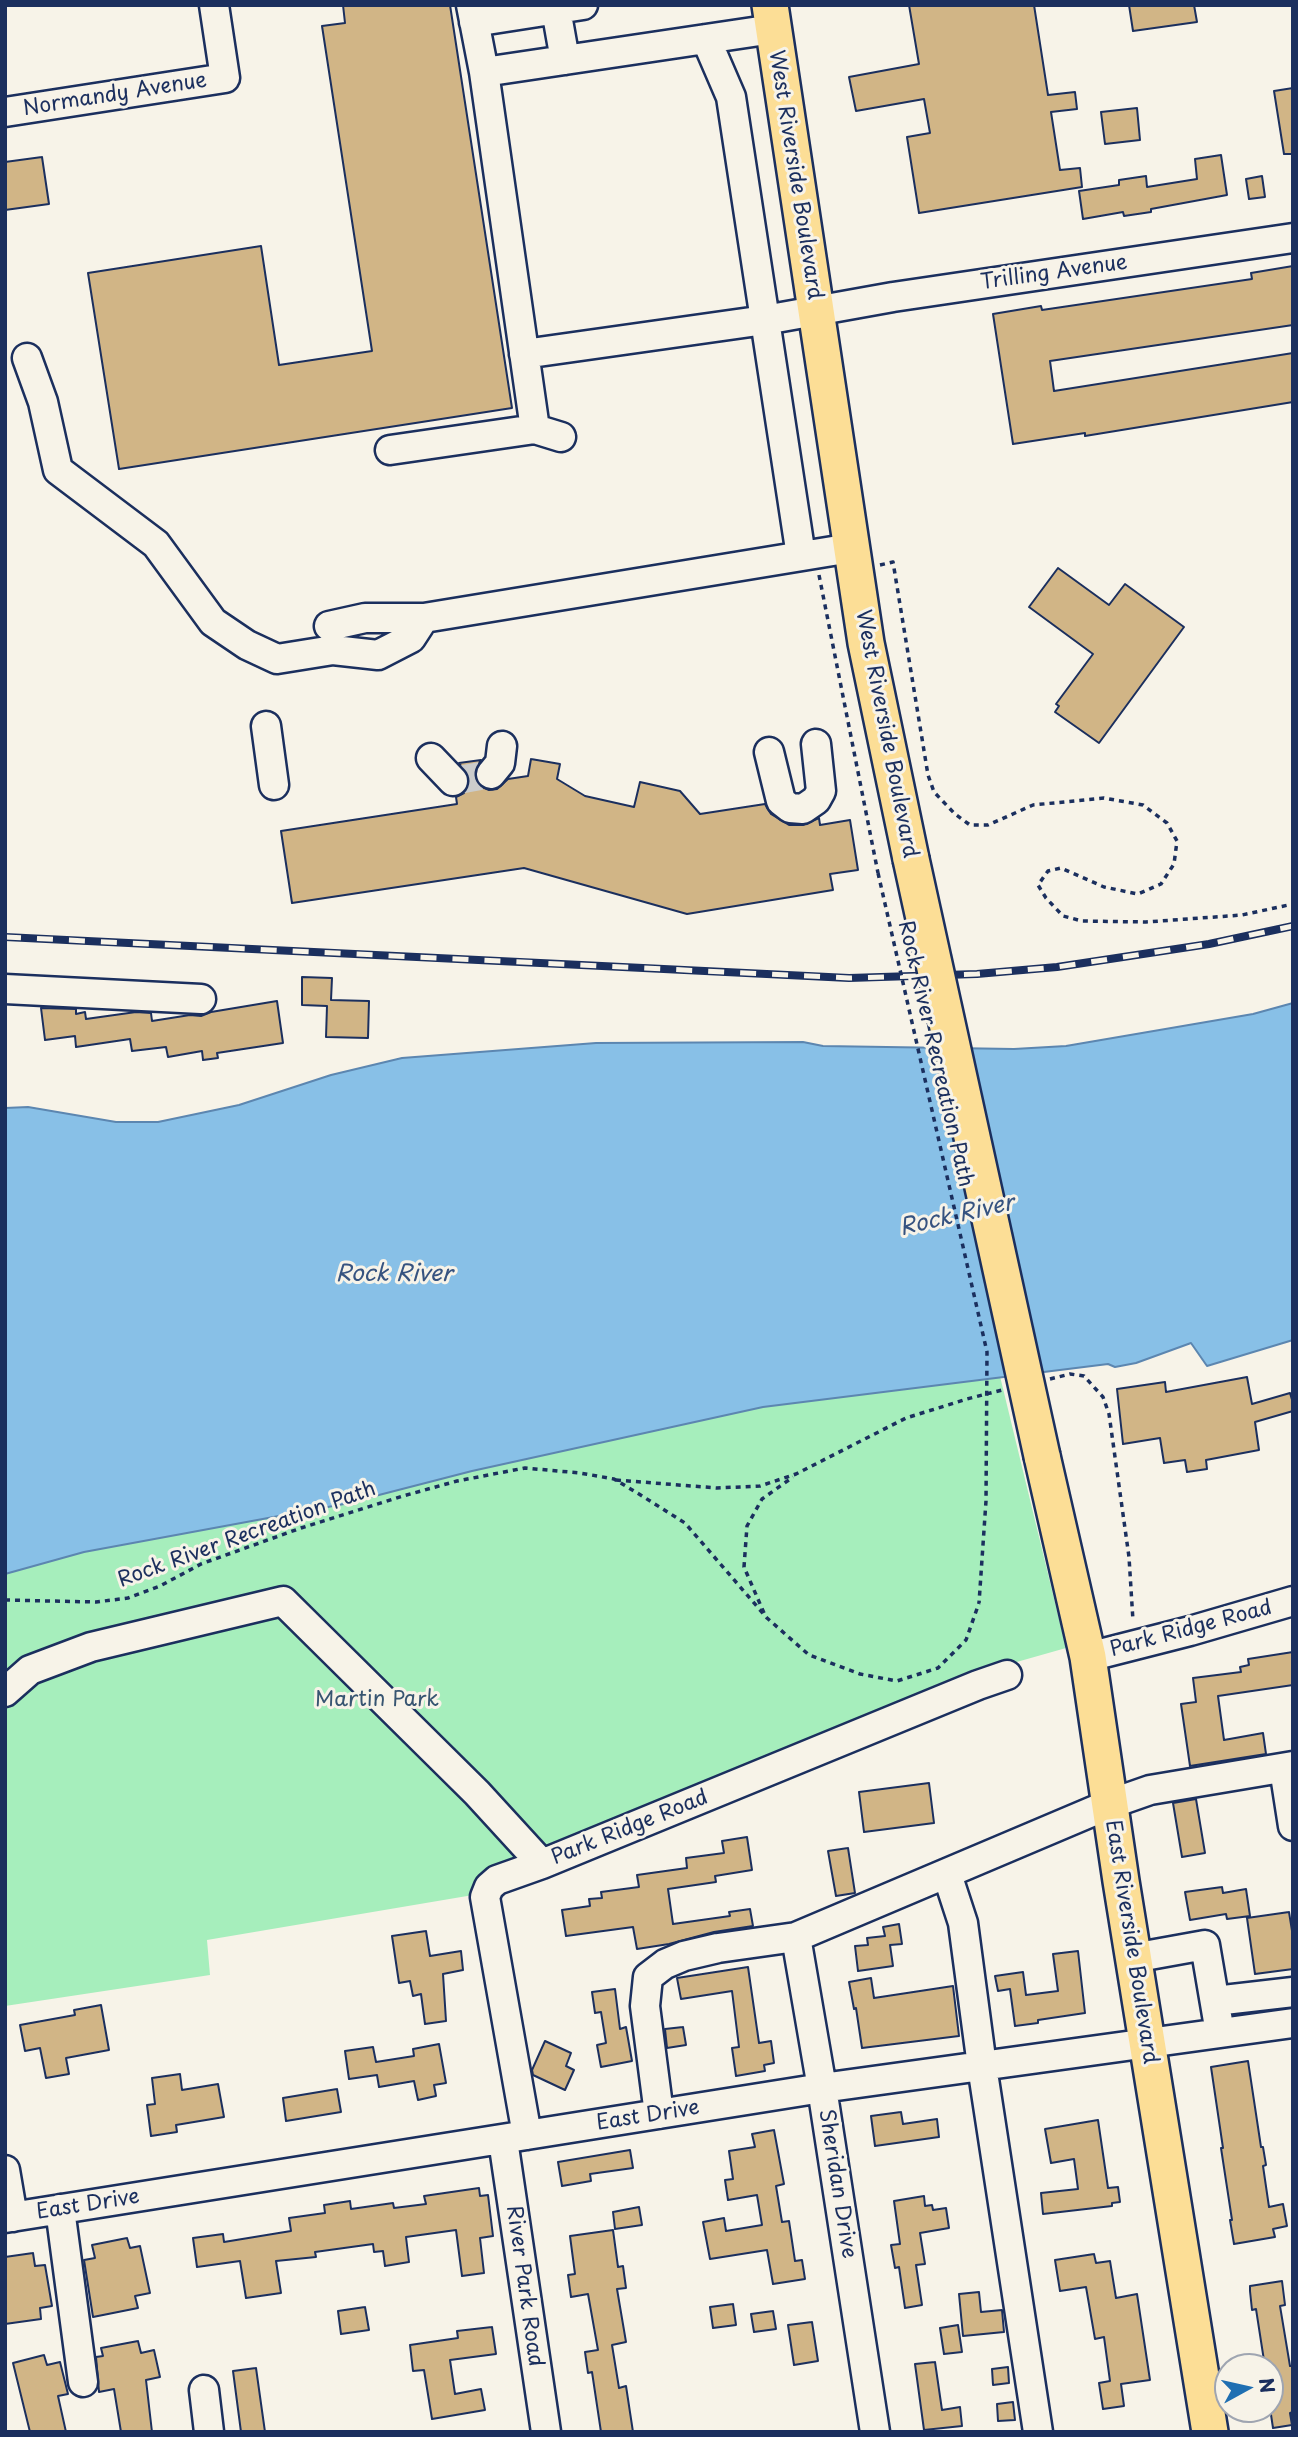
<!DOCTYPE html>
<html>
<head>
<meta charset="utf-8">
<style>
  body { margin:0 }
  #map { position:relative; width:1298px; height:2437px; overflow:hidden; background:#f7f3e8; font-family:"Playpen Sans",sans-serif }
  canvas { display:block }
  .frame { position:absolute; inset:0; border:7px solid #1b2f5e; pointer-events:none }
  .north { position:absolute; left:1214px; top:2353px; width:70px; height:70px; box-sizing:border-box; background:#f7f3e8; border:2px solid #9fa5b1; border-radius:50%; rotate:82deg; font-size:19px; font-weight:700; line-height:28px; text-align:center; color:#1b2f5e }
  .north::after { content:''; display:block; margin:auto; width:24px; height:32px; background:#1f6fb2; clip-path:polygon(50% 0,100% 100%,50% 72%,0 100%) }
</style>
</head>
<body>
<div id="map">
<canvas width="1298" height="2437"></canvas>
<div class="frame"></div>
<div class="north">N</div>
</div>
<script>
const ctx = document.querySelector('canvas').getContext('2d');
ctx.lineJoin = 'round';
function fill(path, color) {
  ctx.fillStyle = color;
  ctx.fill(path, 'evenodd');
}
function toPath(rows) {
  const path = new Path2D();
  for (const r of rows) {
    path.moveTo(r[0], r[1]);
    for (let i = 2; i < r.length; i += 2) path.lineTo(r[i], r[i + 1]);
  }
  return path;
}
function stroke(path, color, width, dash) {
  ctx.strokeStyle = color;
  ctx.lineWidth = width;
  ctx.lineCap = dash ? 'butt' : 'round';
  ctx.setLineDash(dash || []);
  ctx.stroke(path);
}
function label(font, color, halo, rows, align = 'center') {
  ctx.font = font + ' "Playpen Sans",sans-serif';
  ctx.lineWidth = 6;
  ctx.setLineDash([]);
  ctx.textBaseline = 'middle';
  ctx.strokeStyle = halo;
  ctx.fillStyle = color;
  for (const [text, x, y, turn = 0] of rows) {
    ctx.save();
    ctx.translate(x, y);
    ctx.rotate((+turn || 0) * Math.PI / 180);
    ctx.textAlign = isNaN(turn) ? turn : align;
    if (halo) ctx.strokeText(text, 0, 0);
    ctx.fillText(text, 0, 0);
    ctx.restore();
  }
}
fill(toPath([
  [998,1368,1066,1648,985,1671,479,1894,207,1940,210,1975,5,2006,5,1568,618,1428]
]), '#a6eebc');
const water = toPath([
  [1293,1003,1293,1340,1207,1366,1191,1343,1136,1363,1115,1367,1108,1364,763,1407,472,1471,344,1504,84,1552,5,1574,5,1108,28,1107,116,1122,158,1122,239,1105,331,1075,402,1058,596,1043,803,1042,823,1046,1014,1049,1066,1046,1253,1014,1293,1003]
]);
fill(water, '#88c0e7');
stroke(water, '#5c86b0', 2);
const building = toPath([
  [343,5,450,5,512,408,119,469,88,273,261,246,279,365,372,351,322,26,345,23,343,5],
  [909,5,1034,5,1048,95,1075,92,1077,109,1051,112,1060,170,1080,168,1082,187,919,213,907,137,930,133,924,99,856,111,849,77,919,64,909,5],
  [1129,5,1194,5,1197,22,1133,31,1129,5],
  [1293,88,1293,154,1284,154,1274,91,1293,88],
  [1137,108,1140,140,1105,144,1101,112,1137,108],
  [1221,155,1227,195,1151,209,1151,212,1124,216,1123,212,1083,219,1079,191,1119,185,1119,180,1146,176,1147,187,1197,179,1195,159,1221,155],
  [42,157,49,204,5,210,5,162,42,157],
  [1262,176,1265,197,1249,199,1246,179,1262,176],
  [1293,266,1293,325,1050,361,1054,391,1293,353,1293,402,1085,436,1085,433,1013,444,993,314,1041,306,1042,310,1252,279,1251,273,1293,266],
  [1058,568,1109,605,1125,584,1184,627,1099,743,1055,712,1059,706,1056,704,1093,654,1029,607,1058,568],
  [531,759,560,764,557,779,585,796,634,807,640,782,680,791,700,814,765,804,771,814,789,825,803,825,819,818,820,825,850,820,858,870,830,874,833,890,687,914,524,868,292,903,281,831,457,804,456,797,464,793,469,785,469,776,459,763,481,760,475,771,475,779,480,786,489,790,497,789,508,779,528,776,531,759],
  [302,977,332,978,331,1000,369,1001,368,1038,326,1037,327,1006,302,1005,302,977],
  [277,1001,283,1043,217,1053,218,1058,203,1060,202,1051,168,1057,166,1047,132,1051,130,1039,76,1047,75,1036,45,1040,41,1008,76,1009,76,1014,85,1012,86,1019,136,1012,151,1013,152,1021,190,1015,201,1016,211,1012,277,1001],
  [1247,1377,1252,1404,1290,1393,1293,1403,1293,1411,1255,1422,1259,1450,1206,1460,1207,1469,1187,1472,1185,1460,1164,1463,1160,1438,1123,1444,1117,1389,1165,1382,1166,1392,1247,1377],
  [1293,1652,1293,1685,1218,1696,1224,1740,1263,1733,1266,1754,1190,1766,1181,1704,1196,1702,1193,1678,1241,1672,1240,1667,1249,1665,1248,1659,1293,1652],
  [929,1783,934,1823,864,1832,859,1792,929,1783],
  [1196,1799,1205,1853,1182,1857,1173,1803,1196,1799],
  [747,1837,752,1870,715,1876,716,1882,668,1889,673,1924,730,1916,729,1912,750,1909,753,1926,714,1932,669,1944,637,1949,633,1927,566,1936,562,1910,590,1906,589,1899,602,1898,601,1892,639,1887,637,1875,687,1868,686,1858,724,1853,722,1841,747,1837],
  [848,1848,855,1893,836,1896,828,1851,848,1848],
  [1222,1887,1223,1893,1246,1889,1250,1916,1227,1919,1226,1914,1190,1920,1185,1892,1222,1887],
  [1289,1912,1293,1937,1293,1969,1255,1974,1247,1918,1289,1912],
  [899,1924,902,1944,890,1945,893,1966,858,1971,855,1946,868,1945,867,1938,885,1936,883,1927,899,1924],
  [426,1931,430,1956,461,1951,463,1970,443,1974,446,2021,425,2024,421,1994,413,1996,410,1981,399,1983,392,1936,426,1931],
  [1078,1951,1085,2013,1038,2020,1038,2023,1015,2026,1010,1989,998,1991,995,1976,1023,1972,1026,1995,1058,1991,1053,1954,1078,1951],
  [748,1967,759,2043,771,2041,774,2063,764,2065,765,2071,736,2076,732,2048,739,2047,732,1991,681,1999,677,1978,748,1967],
  [871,1978,874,1998,953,1986,959,2036,862,2048,856,2008,854,2009,849,1982,871,1978],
  [615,1989,620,2029,626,2027,632,2061,601,2067,597,2045,606,2043,601,2012,595,2013,592,1992,615,1989],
  [101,2005,109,2050,66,2058,69,2074,46,2078,40,2048,25,2051,20,2025,75,2015,74,2010,101,2005],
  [683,2027,686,2045,667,2048,665,2029,683,2027],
  [545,2041,571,2053,566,2066,574,2070,565,2090,533,2075,532,2070,545,2041],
  [439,2044,446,2083,434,2085,436,2096,418,2100,414,2081,379,2087,377,2075,349,2079,345,2051,373,2047,376,2062,414,2056,413,2049,439,2044],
  [1248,2061,1261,2147,1263,2147,1266,2165,1263,2166,1269,2207,1283,2204,1287,2226,1273,2229,1275,2237,1234,2244,1230,2220,1232,2220,1221,2148,1223,2148,1211,2067,1248,2061],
  [180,2074,182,2090,218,2084,224,2117,176,2125,177,2132,151,2136,147,2105,155,2104,152,2078,180,2074],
  [337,2089,341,2112,286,2121,283,2098,337,2089],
  [901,2112,903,2124,937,2119,939,2137,875,2146,871,2116,901,2112],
  [1098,2120,1108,2188,1118,2187,1120,2202,1112,2203,1112,2206,1043,2214,1041,2193,1078,2189,1074,2159,1051,2163,1045,2129,1098,2120],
  [774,2130,784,2184,776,2186,782,2222,789,2221,795,2261,802,2260,805,2279,773,2284,767,2250,710,2259,703,2222,724,2218,726,2231,762,2225,757,2195,728,2200,725,2180,733,2179,729,2151,755,2147,752,2134,774,2130],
  [630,2150,633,2168,590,2174,591,2181,562,2186,558,2162,630,2150],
  [479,2188,480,2196,488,2195,493,2236,480,2238,484,2273,462,2276,456,2230,406,2237,409,2262,385,2266,383,2251,374,2252,373,2244,315,2252,316,2257,276,2261,281,2293,246,2298,240,2261,197,2267,193,2238,223,2234,224,2242,291,2231,289,2218,325,2213,324,2205,350,2201,351,2209,393,2203,394,2208,426,2204,424,2196,479,2188],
  [924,2196,925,2206,932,2205,933,2210,946,2208,949,2228,920,2233,925,2264,916,2265,922,2305,905,2308,899,2267,895,2268,891,2245,900,2244,894,2201,924,2196],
  [639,2207,642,2225,615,2229,613,2212,639,2207],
  [613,2230,618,2267,623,2266,626,2288,617,2289,626,2342,612,2345,619,2388,626,2386,633,2432,601,2432,592,2372,588,2373,585,2352,598,2350,588,2294,571,2297,568,2275,575,2274,570,2236,613,2230],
  [127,2238,130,2248,140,2246,150,2293,135,2296,138,2308,93,2317,84,2260,95,2258,92,2245,127,2238],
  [33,2253,35,2266,45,2265,52,2306,40,2308,41,2319,5,2324,5,2257,33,2253],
  [1094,2254,1096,2263,1110,2261,1116,2298,1137,2294,1150,2380,1121,2384,1124,2406,1103,2409,1099,2383,1110,2381,1104,2337,1095,2339,1086,2287,1060,2291,1055,2260,1094,2254],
  [1282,2281,1285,2305,1280,2306,1290,2366,1293,2366,1293,2412,1290,2413,1292,2425,1273,2428,1270,2408,1270,2367,1265,2367,1256,2309,1252,2310,1250,2291,1250,2286,1282,2281],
  [979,2292,981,2312,1002,2310,1004,2332,963,2336,959,2294,979,2292],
  [733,2304,736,2325,713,2328,710,2307,733,2304],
  [365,2307,369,2330,341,2334,338,2311,365,2307],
  [773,2311,776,2329,754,2332,751,2314,773,2311],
  [812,2322,818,2361,794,2365,788,2325,812,2322],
  [958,2325,962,2352,944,2354,940,2328,958,2325],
  [492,2327,496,2354,450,2360,455,2394,481,2389,485,2410,432,2419,424,2370,413,2371,410,2345,458,2338,457,2331,492,2327],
  [138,2341,141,2353,154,2350,160,2377,146,2380,152,2432,121,2432,114,2389,99,2392,96,2357,103,2356,101,2348,138,2341],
  [44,2355,47,2365,60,2362,68,2394,58,2396,66,2432,30,2432,13,2363,44,2355],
  [935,2362,942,2410,960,2407,962,2426,924,2430,915,2364,935,2362],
  [1008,2367,1009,2383,993,2385,992,2369,1008,2367],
  [256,2368,265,2432,241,2432,233,2371,256,2368],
  [1013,2402,1015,2420,998,2421,997,2404,1013,2402]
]);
fill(building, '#d1b586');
stroke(building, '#1b2f5e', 2);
stroke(toPath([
  [453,781,491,774]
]), '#cbcccc', 28, [28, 14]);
const minor = toPath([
  [471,5,484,72,535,429],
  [556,9,565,60],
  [474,22,583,5],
  [706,39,731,97,801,556],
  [484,72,773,29],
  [5,112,225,78,214,5],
  [524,354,765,320,893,297,1293,238],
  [27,358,43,402,58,470,156,544,213,622,247,645,277,659,333,650,378,655,411,638,424,618],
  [390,450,535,429,561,437],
  [329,626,365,618,424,618,851,548],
  [266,726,274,785],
  [769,752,781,801,790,808,803,809,816,800,821,791,816,744],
  [431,758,453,781],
  [491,774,500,763,502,746],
  [5,989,201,999],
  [1088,1657,1190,1631,1293,1601],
  [5,1692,30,1670,91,1647,283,1601,477,1793,542,1864],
  [1284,1768,1293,1826],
  [947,1874,963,1923,982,2066,1038,2432],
  [796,1937,822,2088,875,2432],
  [1133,1958,1205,1945,1220,2033],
  [1215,2001,1293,1992],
  [659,2114,645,2006,648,1977,665,1964,684,1956,718,1948,796,1937,1110,1804,1150,1790,1293,1766],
  [527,2135,485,1897,489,1887,497,1880,542,1864,978,1685,1007,1675],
  [503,2140,546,2432],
  [5,2170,13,2217],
  [60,2209,83,2382],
  [5,2218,822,2088,1293,2023],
  [204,2390,209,2432]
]);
const major = toPath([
  [770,5,866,643,911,859],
  [1042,1456,1088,1657,1121,1881,1210,2432]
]);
stroke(minor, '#1b2f5e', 33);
stroke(major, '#1b2f5e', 40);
stroke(toPath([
  [880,565,893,562,928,775,934,792,955,814,970,825,988,825,1033,805,1104,798,1143,805,1167,823,1177,841,1174,864,1161,884,1138,894,1104,887,1061,868,1048,871,1038,885,1046,898,1063,916,1082,921,1146,922,1242,915,1293,904],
  [819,575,878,873],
  [1050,1379,1070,1374,1084,1376,1103,1397,1109,1414,1129,1557,1133,1621],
  [616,1480,717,1488,760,1486,796,1474,906,1418,967,1399,1002,1390],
  [5,1600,96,1602,128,1598,160,1586,201,1564,301,1528,403,1496,457,1481,525,1468,580,1473,614,1479,639,1494,685,1523,767,1618,809,1655,860,1674,897,1681,938,1668,966,1640,979,1603],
  [764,1613,744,1567,747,1526,762,1499,793,1477]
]), '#1b2f5e', 3.5, [5, 5]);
stroke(minor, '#f7f3e8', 28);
stroke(major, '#fcde96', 35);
const rail = toPath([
  [5,937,849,978,977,974,1057,967,1209,944,1293,926]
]);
stroke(rail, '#1b2f5e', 8);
stroke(rail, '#f7f3e8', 5, [16]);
const majorBridge = toPath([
  [911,859,1042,1456]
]);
stroke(majorBridge, '#1b2f5e', 40, []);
stroke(toPath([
  [878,873,987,1352,986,1501,979,1603]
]), '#1b2f5e', 3.5, [5, 5]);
stroke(majorBridge, '#fcde96', 35);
label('21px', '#1b2f5e', '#f7f3e8', [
  ["Normandy Avenue",115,95,-9],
  ["West Riverside Boulevard",795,175,81],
  ["Trilling Avenue",1054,273,-8],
  ["West Riverside Boulevard",886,734,79],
  ["Rock River Recreation Path",935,1054,77],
  ["Rock River Recreation Path",247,1535,-20],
  ["Park Ridge Road",1191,1629,-15],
  ["Park Ridge Road",630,1828,-22],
  ["East Riverside Boulevard",1131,1942,81],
  ["East Drive",648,2116,-9],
  ["Sheridan Drive",837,2184,81],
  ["East Drive",88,2205,-9],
  ["River Park Road",524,2286,82]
]);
label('21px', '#375571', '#f7f3e8', [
  ["Martin Park",377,1700]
]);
label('italic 23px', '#365380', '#f7f3e8', [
  ["Rock River",957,1216,-13],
  ["Rock River",394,1275]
]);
</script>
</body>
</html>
